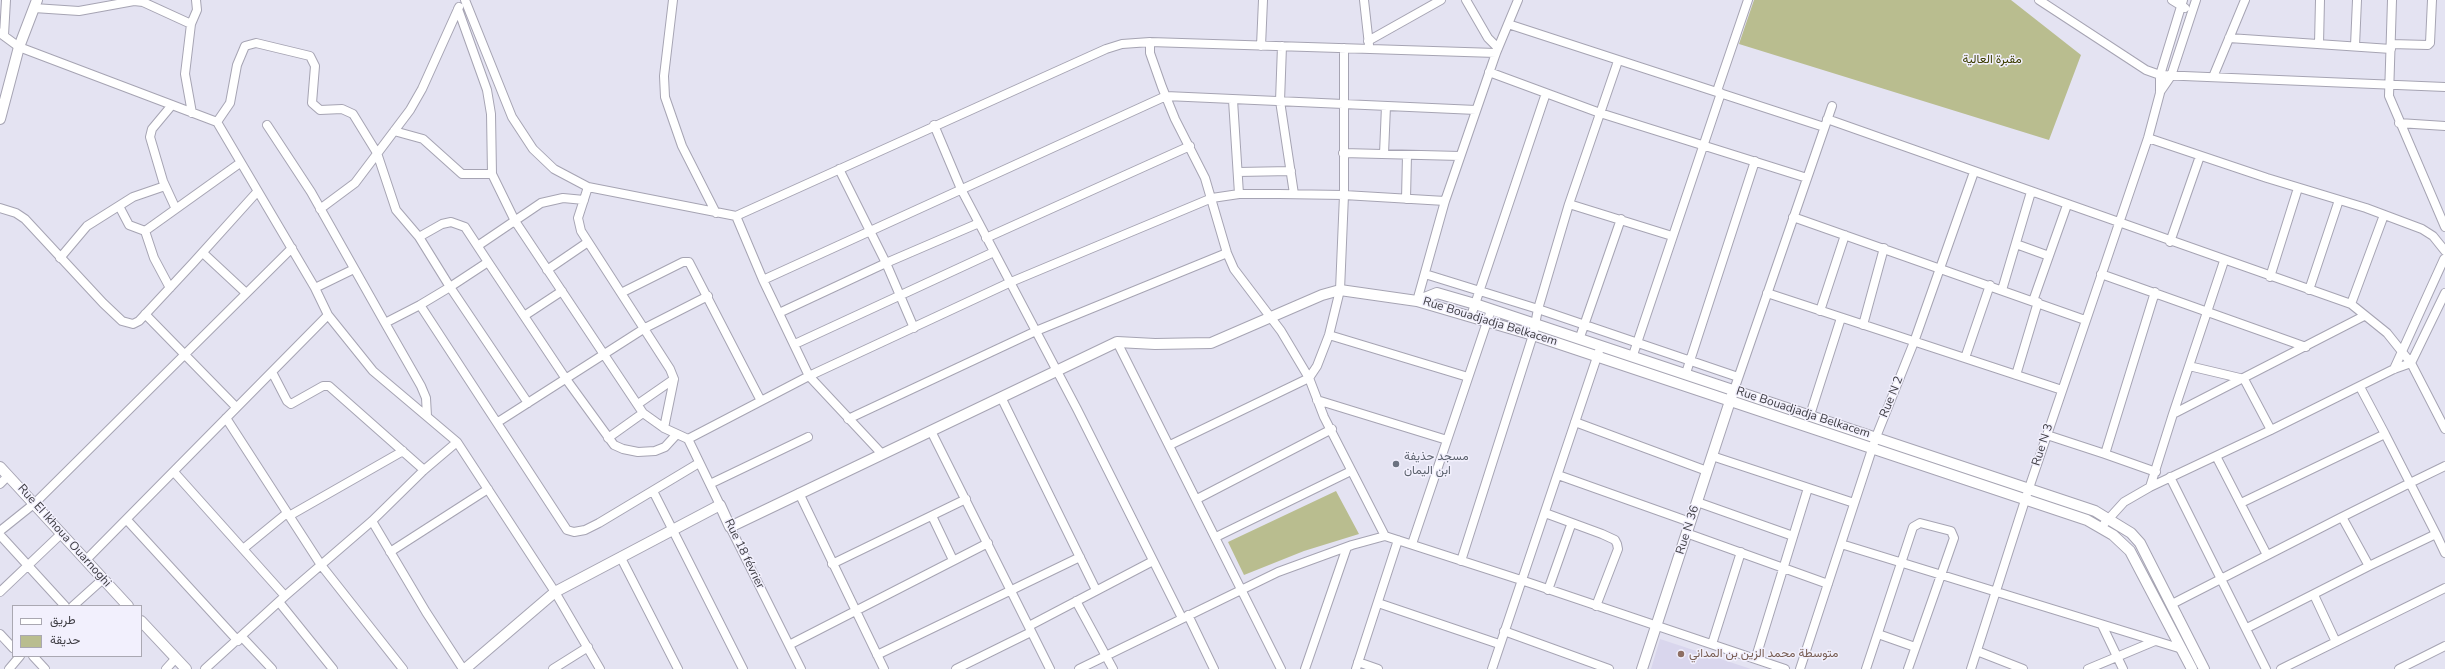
<!DOCTYPE html>
<html>
<head>
<meta charset="utf-8">
<style>
  body { margin:0 }
  #map { position:relative; width:2445px; height:669px; overflow:hidden; background:#e4e3f2; font-family:"Nunito Sans",Vazirmatn,sans-serif }
  canvas { display:block }
  .legend { position:absolute; left:12px; top:605px; width:130px; height:52px; box-sizing:border-box; background:#f2f0fd; border:1px solid #aaa8b2; margin:0; padding:5px 7px; list-style:none; font-size:12px; color:#3d3c42 }
  .legend li { display:flex; align-items:center; gap:8px; height:20px }
  .legend b { width:20px; border:1px solid #aaa8b2 }
</style>
</head>
<body>
<div id="map">
<canvas width="2445" height="669"></canvas>
<ul class="legend">
<li><b style="height:5px;background:#fff"></b>طريق</li>
<li><b style="height:11px;background:#b9bd8f"></b>حديقة</li>
</ul>
</div>
<script>
const ctx = document.querySelector('canvas').getContext('2d');
ctx.lineJoin = 'round';
function fill(path, color) {
  ctx.fillStyle = color;
  ctx.fill(path, 'evenodd');
}
function toPath(rows) {
  const path = new Path2D();
  for (const r of rows) {
    path.moveTo(r[0], r[1]);
    for (let i = 2; i < r.length; i += 2) path.lineTo(r[i], r[i + 1]);
  }
  return path;
}
function stroke(path, color, width, dash) {
  ctx.strokeStyle = color;
  ctx.lineWidth = width;
  ctx.lineCap = dash ? 'butt' : 'round';
  ctx.setLineDash(dash || []);
  ctx.stroke(path);
}
function label(font, color, halo, rows, align = 'center') {
  ctx.font = font + ' "Nunito Sans",Vazirmatn,sans-serif';
  ctx.lineWidth = 3;
  ctx.setLineDash([]);
  ctx.textBaseline = 'middle';
  ctx.strokeStyle = halo;
  ctx.fillStyle = color;
  for (const [text, x, y, turn = 0] of rows) {
    ctx.save();
    ctx.translate(x, y);
    ctx.rotate((+turn || 0) * Math.PI / 180);
    ctx.textAlign = isNaN(turn) ? turn : align;
    if (halo) ctx.strokeText(text, 0, 0);
    ctx.fillText(text, 0, 0);
    ctx.restore();
  }
}
fill(toPath([
  [1660,639,1751,669,1651,669]
]), '#d9d6ed');
fill(toPath([
  [1754,0,2011,0,2081,55,2049,140,1739,44],
  [1336,491,1359,534,1304,551,1244,575,1228,542]
]), '#b9bd8f');
const minor = toPath([
  [465,0,512,117,533,149,554,169,588,187,736,216,1106,49,1122,44,1150,42],
  [673,0,664,76,665,97,682,146,716,213],
  [1364,0,1369,45],
  [1466,0,1488,38,1498,48],
  [2039,0,2146,70,2160,75,2445,87],
  [2172,0,2185,8],
  [2392,0,2389,96,2445,227],
  [34,8,79,11,134,1,143,2,191,24,185,74,192,113],
  [458,9,487,90,491,114,492,174,515,221,643,413,664,428,688,439,809,376,1011,282,1212,198,1239,194,1279,194,1344,195,1445,201],
  [191,24,197,10,196,0],
  [1508,24,1824,127],
  [0,33,19,47,217,122,315,288,328,315,373,371,457,442,555,592,600,669],
  [4,35,6,0],
  [2229,38,2391,49],
  [1368,41,1441,0],
  [2319,44,2320,0],
  [2391,44,2428,45,2430,43,2432,0],
  [1261,46,1263,0],
  [1282,46,1280,101,1294,194],
  [2355,46,2357,0],
  [1344,48,1344,195,1340,290,1329,335,1317,366,1309,378,1324,417,1385,536],
  [1489,72,1600,113,1807,178],
  [2213,77,2245,0],
  [1717,91,1748,0],
  [2160,92,2171,76,2196,0],
  [1233,100,1239,194],
  [172,105,152,129,150,137,163,181,175,207],
  [1827,119,2351,304,2387,333,2411,363,2445,429],
  [217,122,230,103,237,65,245,46,256,43,310,56,315,66,312,103,320,110,342,109,353,114,377,153,396,210,419,237],
  [2399,123,2445,126],
  [267,125,311,192,385,323,420,305,450,287,488,262,465,227,451,222,442,224,419,237,450,287,528,403],
  [934,125,961,189,1077,409,1182,618],
  [394,131,423,139,462,174,492,174],
  [2148,138,2267,178,2366,208,2422,229,2433,236,2445,251],
  [1343,153,1460,156],
  [1384,154,1386,106],
  [839,169,886,263,914,328],
  [1238,172,1291,171],
  [588,187,578,218,581,231,670,369,674,379,664,428],
  [1406,199,1407,155],
  [1569,204,1672,236],
  [119,206,129,225,145,231],
  [0,208,16,213,25,219,103,303,122,321,133,324,139,321,193,263,257,192],
  [320,209,355,183,410,110,422,89,459,7],
  [736,216,763,280,809,376,882,454],
  [1793,217,2085,320],
  [986,238,1190,146],
  [2170,242,2200,156],
  [2016,244,2049,256],
  [479,245,541,203,563,198,584,200],
  [203,253,246,293],
  [60,258,87,226,133,197,165,186],
  [488,262,566,379,614,445,623,449,638,452,655,451,665,447,676,435],
  [547,270,588,242],
  [1425,274,1538,309,1738,377],
  [2101,274,2306,347],
  [2270,277,2298,188],
  [763,280,1166,96,1476,110],
  [170,288,154,258,145,231,240,163],
  [315,288,354,269],
  [2002,290,2031,192],
  [2309,290,2339,200],
  [621,293,683,262,689,262,761,401],
  [1767,293,2062,390],
  [1417,301,1445,201,1496,53,1518,0],
  [2033,301,2067,205],
  [2351,304,2384,215],
  [420,305,567,530,574,532,585,530,599,523,699,463],
  [1820,311,1845,235],
  [779,313,886,263,979,223],
  [145,314,236,407],
  [524,316,562,291],
  [1471,316,1546,93],
  [385,323,421,386,426,398,427,416],
  [1863,325,1884,248],
  [1329,335,1468,377],
  [1580,337,1621,219],
  [1117,342,1281,669],
  [795,344,994,252],
  [1633,355,1721,93],
  [1965,358,1990,285],
  [2189,366,2244,379,2271,430],
  [2394,369,2444,259],
  [272,372,287,401,291,404,323,386,329,386,424,470],
  [1686,373,1755,161],
  [2016,375,2038,302],
  [2360,387,2385,434],
  [1734,390,1832,106],
  [1001,397,1096,590],
  [1317,400,1447,440],
  [638,404,674,379],
  [2173,414,2224,261],
  [1810,415,1841,318],
  [226,418,321,565,403,669],
  [848,419,1036,331,1227,253],
  [498,422,645,328,708,296],
  [1575,422,1707,471],
  [931,431,1050,669],
  [2047,435,2105,454,2155,292],
  [608,438,643,413],
  [688,439,720,505],
  [1170,445,1309,378,1281,331,1234,269,1227,253,1205,178,1175,119,1162,87,1150,53,1150,42,1496,53],
  [2105,454,2156,472],
  [1712,456,1854,503],
  [2216,456,2267,555],
  [174,472,285,596],
  [1558,475,1690,522],
  [2170,477,2266,669],
  [0,484,8,476],
  [710,484,808,437],
  [2150,487,2173,414,2364,316],
  [653,491,743,669],
  [799,493,884,669],
  [1197,499,1332,429],
  [1697,502,1793,536],
  [2241,503,2385,434,2410,483,2445,466],
  [1545,513,1602,534,1615,540,1617,544,1618,549,1596,606],
  [289,516,403,451],
  [932,516,953,560],
  [2342,517,2410,483,2436,534,2369,566],
  [127,520,238,641],
  [372,521,426,612,463,669],
  [2104,524,2124,502,2150,487,2271,430,2394,369,2411,363,2445,293],
  [730,527,801,669],
  [0,531,35,503,292,248],
  [1686,533,1828,584],
  [2436,534,2445,553],
  [0,535,65,606],
  [1216,537,1351,471],
  [1412,544,1491,310],
  [1841,544,2182,649],
  [243,549,287,513],
  [390,552,488,489],
  [621,558,678,669],
  [86,560,328,315],
  [1461,561,1533,335,1538,309,1569,204,1618,61],
  [832,564,966,499],
  [1548,590,1571,525],
  [0,592,62,533],
  [2314,595,2336,642],
  [1076,601,1113,669],
  [279,602,333,669],
  [1378,603,1499,644],
  [2172,604,2342,517,2369,566,2247,628],
  [73,606,103,579],
  [1188,615,1214,669],
  [2102,625,2123,669],
  [1029,626,1153,561],
  [1504,631,1609,669],
  [0,634,13,648],
  [1878,634,1915,647],
  [242,637,272,669],
  [1712,644,1741,552],
  [789,645,988,543],
  [1977,651,2023,669],
  [877,655,1080,557],
  [33,656,45,669],
  [1756,657,1808,488],
  [1358,662,1378,669],
  [9,669,20,656],
  [166,669,176,658],
  [205,669,285,596,372,521,424,470,457,442],
  [553,669,588,647],
  [956,669,1031,632],
  [1079,669,1278,572,1352,545,1385,536,1521,580,1785,669],
  [1305,669,1347,547],
  [1356,669,1398,540],
  [1492,669,1599,351],
  [1800,669,1876,437,1914,342,1974,172],
  [1866,669,1913,527,1920,523,1951,531,1954,538,1908,669],
  [1971,669,2028,491,2148,138,2160,93,2160,75,2183,0],
  [2088,669,2155,641],
  [2281,669,2445,588],
  [2399,669,2445,646]
]);
const tertiary = toPath([
  [0,119,19,47,37,0],
  [1417,301,1437,293,1475,304,2095,511,2131,533,2140,543,2204,669],
  [0,467,128,606],
  [141,621,186,669],
  [465,669,555,592,720,505,730,527,1117,342,1155,344,1211,343,1322,295,1340,290,1417,301,1533,335,2087,520,2113,535,2130,551,2192,669],
  [1642,669,1732,395]
]);
stroke(minor, '#a6a4b3', 10);
stroke(tertiary, '#a6a4b3', 12);
stroke(minor, '#fff', 8);
stroke(tertiary, '#fff', 10);
for (const [x, y, r, color] of [
  [1396,464,4,"#6b7280"],
  [1681,654,4,"#8d6e63"]
]) {
  const dot = new Path2D();
  dot.arc(x, y, r, 0, 2 * Math.PI);
  ctx.fillStyle = color;
  ctx.fill(dot);
  stroke(dot, '#f2f0fd', 1.5);
}
label('12px', '#3c3e00', '#f2f0fd', [
  ["مقبرة العالية",1992,60]
]);
label('12px', '#3d3c42', '#f2f0fd', [
  ["Rue Bouadjadja Belkacem",1490,322,17],
  ["Rue N 2",1892,397,-68],
  ["Rue Bouadjadja Belkacem",1803,413,18],
  ["Rue N 3",2043,445,-72],
  ["Rue N 36",1688,530,-72],
  ["Rue EI Ikhoua Ouarnoghi",64,536,48],
  ["Rue 18 février",744,554,64]
]);
label('12px', '#5b616d', '#f2f0fd', [
  ["مسجد حذيفة",1404,457],
  ["ابن اليمان",1404,471]
], 'left');
label('12px', '#785e54', '#f2f0fd', [
  ["متوسطة محمد الزين بن المداني",1689,654]
], 'left');
</script>
</body>
</html>
